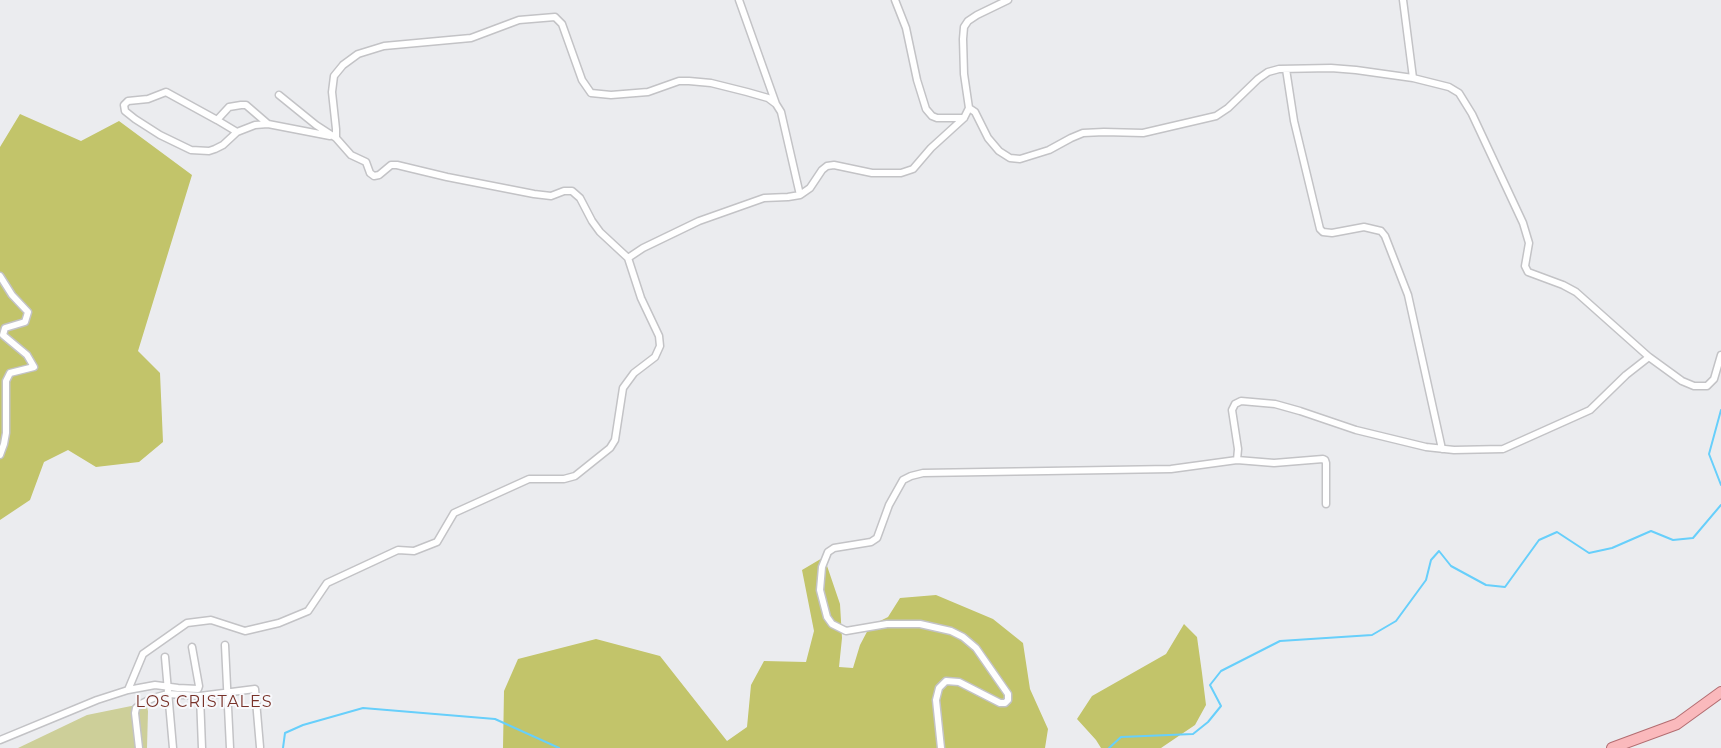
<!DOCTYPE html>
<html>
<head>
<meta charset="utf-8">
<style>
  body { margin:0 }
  canvas { display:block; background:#ebecef }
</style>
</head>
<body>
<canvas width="1721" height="748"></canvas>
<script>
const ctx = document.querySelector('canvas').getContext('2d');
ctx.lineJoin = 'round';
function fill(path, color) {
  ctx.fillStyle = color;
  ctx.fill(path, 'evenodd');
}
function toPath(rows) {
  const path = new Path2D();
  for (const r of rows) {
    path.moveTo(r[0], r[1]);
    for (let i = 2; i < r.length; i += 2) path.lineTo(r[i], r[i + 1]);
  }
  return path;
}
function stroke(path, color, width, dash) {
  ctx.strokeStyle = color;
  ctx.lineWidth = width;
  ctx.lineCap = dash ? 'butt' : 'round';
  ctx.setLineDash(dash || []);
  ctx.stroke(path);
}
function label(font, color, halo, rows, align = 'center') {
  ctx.font = font + ' Montserrat,sans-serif';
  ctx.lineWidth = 4;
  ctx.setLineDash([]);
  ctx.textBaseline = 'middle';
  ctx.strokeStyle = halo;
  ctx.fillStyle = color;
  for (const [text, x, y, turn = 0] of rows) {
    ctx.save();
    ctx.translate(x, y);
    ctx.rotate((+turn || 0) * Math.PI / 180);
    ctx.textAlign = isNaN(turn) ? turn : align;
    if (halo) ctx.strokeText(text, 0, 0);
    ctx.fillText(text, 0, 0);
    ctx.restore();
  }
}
fill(toPath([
  [146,703,148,711,147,748,18,748,87,715]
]), '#cdcf99');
fill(toPath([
  [20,114,81,141,119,121,192,175,138,351,160,373,163,442,139,462,96,467,68,450,44,462,30,500,0,520,0,147],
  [824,557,840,604,842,638,839,667,853,668,860,645,870,626,888,617,900,598,936,595,993,619,1023,643,1030,689,1048,729,1045,748,503,748,504,691,518,659,596,639,660,656,727,741,747,727,751,685,764,661,806,662,814,631,802,570],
  [1184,624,1197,637,1202,673,1206,705,1195,725,1161,748,1101,748,1096,740,1077,719,1092,696,1166,654]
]), '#c2c46a');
stroke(toPath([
  [1721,410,1709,454,1721,485],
  [283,748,285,733,303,725,363,708,495,719,559,748],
  [1109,748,1121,737,1193,734,1208,722,1221,706,1210,685,1221,671,1280,641,1372,635,1396,621,1426,580,1431,560,1439,551,1451,566,1486,585,1505,587,1539,540,1557,532,1589,553,1612,548,1651,531,1673,540,1693,538,1721,505]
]), '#67cffb', 2);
const minor = toPath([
  [739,0,776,104],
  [895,0,906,28,917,80,926,109,932,116,937,118,964,118],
  [1403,0,1413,78],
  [1286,69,1294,121,1320,229,1323,232,1332,233,1364,227,1381,231,1385,236,1408,295,1442,449],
  [279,95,316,125,336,138,351,155,366,162,370,173,374,176,379,175,391,165,397,165,447,177,534,194,551,196,564,191,572,191,580,198,592,221,600,232,628,258],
  [969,108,964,74,963,39,964,27,968,21,977,15,1008,0],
  [217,120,237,132],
  [268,124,246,105,241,105,229,107,217,120,166,92,148,99,128,101,124,105,125,111,135,119,160,135,191,150,209,151,215,149,223,145,237,132,255,125,268,124,330,136],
  [336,138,336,129,332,92,334,76,343,65,358,54,384,46,471,38,519,20,555,17,562,24,582,80,591,93,611,95,648,92,679,81,689,81,711,83,747,92,768,98,776,104,781,112,800,195],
  [0,276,12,295,28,312,25,322,5,328,3,335,27,355,34,367,10,373,6,381,6,433,4,444,0,455],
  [1237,460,1238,449,1232,410,1235,404,1241,401,1275,404,1300,411,1356,430,1426,447,1454,450,1503,449,1590,410,1626,375,1649,357],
  [225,645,230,748],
  [165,657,173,748],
  [128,690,155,685,178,688,198,689,199,686,192,647],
  [200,696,202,748],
  [0,740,97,700,128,690,143,654,187,623,211,620,245,631,279,623,308,611,327,583,398,550,414,551,437,542,454,513,529,479,564,479,575,476,610,448,615,440,623,388,634,373,655,357,660,346,659,336,641,298,628,258,643,248,699,221,764,198,788,197,800,195,810,188,822,170,827,166,834,165,872,173,901,173,913,169,931,148,964,118,969,108,975,112,988,138,999,151,1010,158,1020,159,1049,150,1071,138,1083,133,1104,132,1143,133,1216,116,1228,108,1258,79,1268,72,1279,69,1331,68,1356,70,1413,78,1449,87,1459,93,1472,114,1523,223,1529,243,1525,266,1528,272,1563,285,1576,292,1649,357,1682,381,1694,386,1707,386,1714,379,1721,355],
  [139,748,135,713,136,708,141,704,153,698,168,694,200,696,255,689,260,747],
  [941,748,936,700,939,688,946,681,959,682,1000,703,1005,703,1008,700,1008,694,976,648,963,637,951,631,920,624,887,624,846,631,832,624,827,617,820,590,822,567,828,552,834,548,871,542,877,538,889,505,903,480,911,476,923,473,1171,469,1237,460,1274,463,1323,459,1325,460,1326,463,1326,504]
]);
const primary = toPath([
  [1612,748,1677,724,1721,692]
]);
stroke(minor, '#c3c3c6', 9);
stroke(primary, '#b36d71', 12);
stroke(minor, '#fff', 6);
stroke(primary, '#fab9bc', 10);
ctx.letterSpacing = '1px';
label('16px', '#783229', '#f8f9fc', [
  ["LOS CRISTALES",204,702]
]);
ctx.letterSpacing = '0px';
</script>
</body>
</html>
